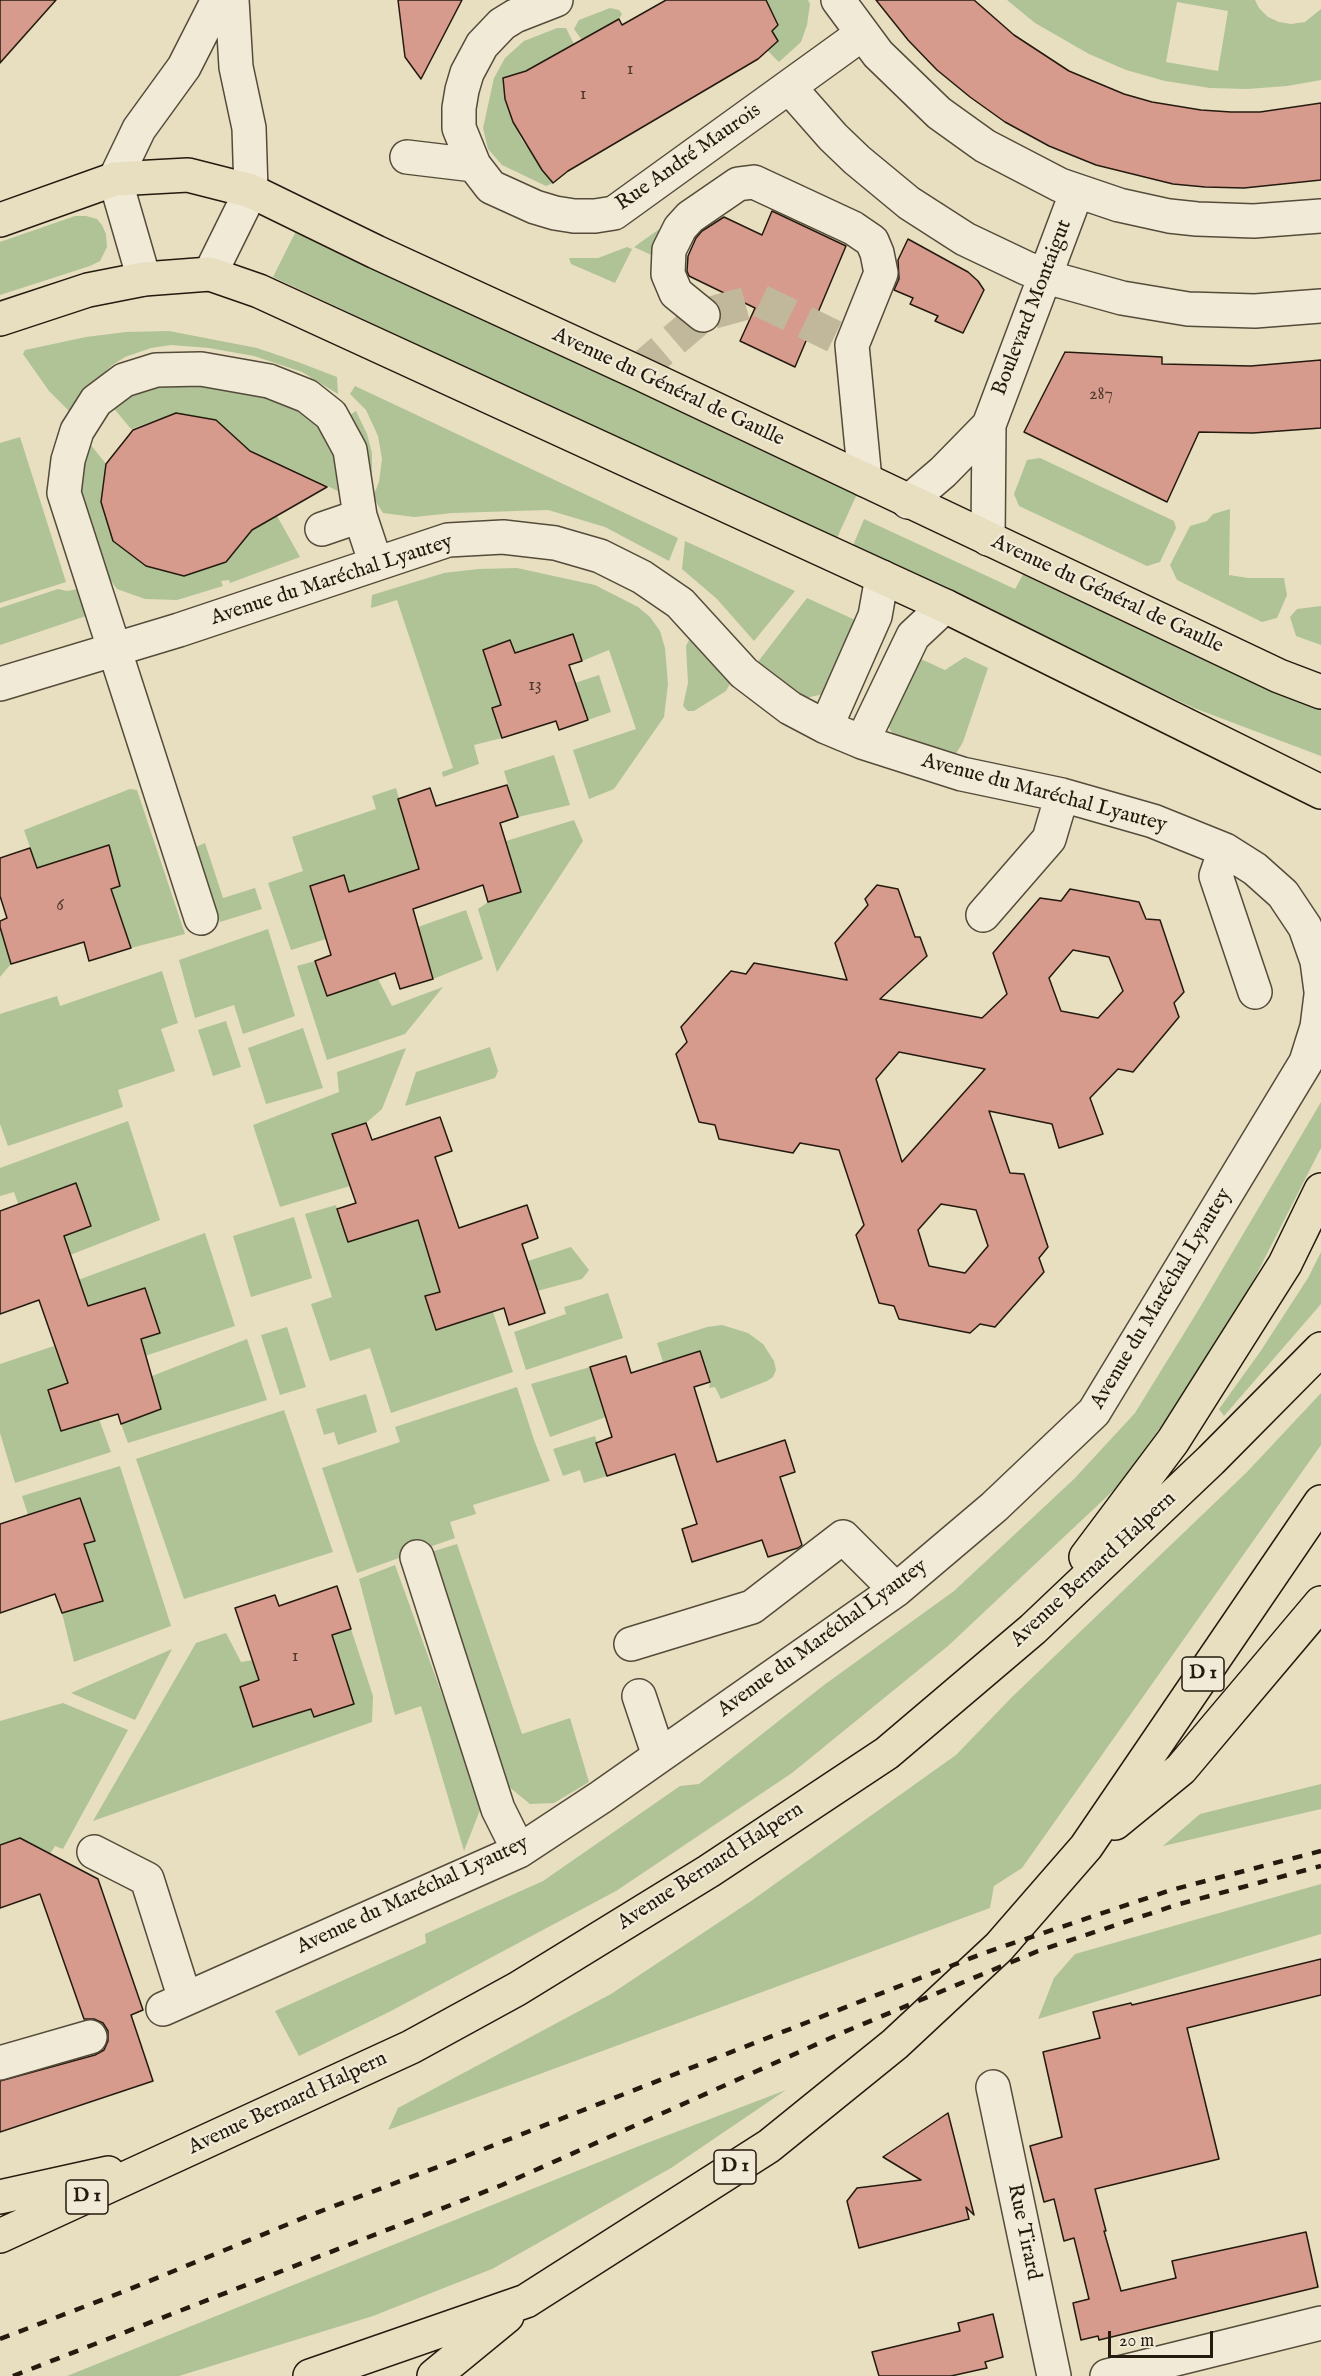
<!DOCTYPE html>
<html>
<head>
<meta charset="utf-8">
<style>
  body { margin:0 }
  #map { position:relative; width:1321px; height:2376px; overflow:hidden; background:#e8dfc0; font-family:"IM FELL English",serif }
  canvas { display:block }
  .scale { position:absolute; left:1108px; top:2331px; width:105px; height:27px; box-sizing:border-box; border:3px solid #241a0e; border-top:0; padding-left:8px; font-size:18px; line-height:21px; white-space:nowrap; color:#241a0e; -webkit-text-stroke:4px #f0ead6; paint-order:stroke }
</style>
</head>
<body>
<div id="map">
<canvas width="1321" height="2376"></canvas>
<div class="scale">20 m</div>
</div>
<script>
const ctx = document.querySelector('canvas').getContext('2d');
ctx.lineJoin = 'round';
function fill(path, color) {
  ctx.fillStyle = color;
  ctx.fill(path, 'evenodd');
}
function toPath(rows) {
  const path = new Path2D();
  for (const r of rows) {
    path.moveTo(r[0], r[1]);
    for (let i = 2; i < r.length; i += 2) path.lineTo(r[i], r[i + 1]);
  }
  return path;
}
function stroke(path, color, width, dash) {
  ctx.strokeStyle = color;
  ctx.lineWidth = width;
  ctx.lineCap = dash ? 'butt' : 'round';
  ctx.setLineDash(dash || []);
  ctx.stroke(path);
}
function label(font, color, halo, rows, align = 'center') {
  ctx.font = font + ' "IM FELL English",serif';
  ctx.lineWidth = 4.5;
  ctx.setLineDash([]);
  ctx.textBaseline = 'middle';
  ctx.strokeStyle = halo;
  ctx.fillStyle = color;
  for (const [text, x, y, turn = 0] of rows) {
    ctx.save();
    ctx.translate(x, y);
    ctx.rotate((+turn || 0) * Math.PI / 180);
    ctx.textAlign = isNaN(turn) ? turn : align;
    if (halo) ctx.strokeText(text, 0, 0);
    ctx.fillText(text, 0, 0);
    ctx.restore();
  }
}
fill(toPath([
  [766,0,808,0,810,4,807,25,801,42,779,62,767,50,778,41,772,31,778,25],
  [1007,0,1255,0,1259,8,1268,17,1279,22,1291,24,1305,22,1321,9,1321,80,1287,86,1247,89,1210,88,1165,81,1126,70,1089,54,1035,23],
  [1177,2,1228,11,1218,71,1166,62],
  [610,8,619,10,622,14,619,19,582,40,574,29,579,20],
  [557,28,566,28,574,44,525,72,505,99,513,122,522,140,553,183,546,186,502,165,488,149,483,128,494,78,505,58,524,41],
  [75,216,86,216,97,219,102,225,106,234,107,247,100,261,90,266,0,295,0,242],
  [675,218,658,258,634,247],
  [296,231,857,494,836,540,273,277],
  [627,247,632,249,615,283,571,264,569,258,598,258],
  [169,331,257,348,298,362,337,377,338,394,302,372,254,356,209,348,171,345,151,348,125,357,111,366,106,371,106,381,76,418,49,391,23,354,25,350,86,337,126,332],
  [222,383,312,412,331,440,338,491,248,449,216,420,176,413,131,429,111,405,133,386],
  [355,386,678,538,669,561,605,527,548,510,453,513,414,517,383,513,373,497,379,482,382,459,378,436,366,410,350,394],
  [356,411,367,434,372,453,372,471,369,484,347,417],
  [20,437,66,582,0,603,0,443],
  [87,440,106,464,101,502,113,541,146,566,184,576,226,562,252,530,277,516,300,557,230,583,229,580,221,581,223,586,177,600,145,599,117,589,94,558,75,498],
  [1040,458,1174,521,1176,528,1160,562,1147,566,1019,506,1014,494,1027,460],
  [1230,509,1229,575,1248,578,1284,578,1287,595,1277,618,1262,622,1177,580,1170,565,1190,526,1207,521,1213,514],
  [864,519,1015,589,1024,573,1321,709,1321,756,1194,708,852,548],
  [685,541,795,591,754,641,717,599,682,569],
  [517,568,595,585,638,607,650,617,660,631,665,648,668,684,664,717,614,789,589,799,573,750,636,729,609,650,582,661,572,634,534,647,516,656,510,640,483,650,495,688,500,689,505,703,493,709,502,738,474,745,479,764,443,777,442,772,453,768,397,600,371,608,372,595,444,573,478,569],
  [58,589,67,591,78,589,86,616,0,645,0,608],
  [807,598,853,619,858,624,823,694,806,698,784,692,757,663],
  [1321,606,1321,645,1296,636,1290,617,1297,609],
  [689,640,692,641,730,684,726,691,694,711,688,711,683,706,688,683,686,646],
  [912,655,945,670,965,657,988,668,963,742,954,757,896,736,890,730,887,720],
  [599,675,611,712,588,720,575,683],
  [554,755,570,805,518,817,504,771],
  [396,788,414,851,425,867,367,886,350,897,343,875,310,886,326,939,291,950,268,883,303,871,292,837,376,809,372,796],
  [130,789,137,790,185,934,131,948,119,911,99,893,120,886,109,846,39,873,24,830],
  [574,820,583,841,497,972,478,909,488,902,521,892,506,841],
  [205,843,223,898,255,888,262,909,220,922,196,847],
  [466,910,483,959,433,979,418,927],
  [0,927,11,964,0,977],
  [268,929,295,1016,243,1034,234,1005,195,1018,179,960],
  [315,961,327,995,378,979,392,1006,443,987,405,1034,327,1060,297,966],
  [162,971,178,1023,161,1029,175,1071,118,1090,123,1107,8,1146,0,1124,0,1014,57,996,60,1006],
  [226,1021,241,1067,213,1076,198,1030],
  [303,1028,323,1088,266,1104,248,1048],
  [490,1047,498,1071,495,1078,405,1106,416,1072],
  [406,1048,382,1109,366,1123,332,1134,350,1186,280,1207,253,1125,339,1092,337,1072],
  [1321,1102,1321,1148,1221,1344,1116,1488,948,1646,792,1773,616,1891,389,2012,299,2056,275,2011,426,1943,425,1934,543,1881,680,1786,699,1784,824,1685,954,1591,1074,1479,1135,1413,1199,1309],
  [128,1121,160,1220,70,1255,64,1236,91,1226,76,1184,38,1197,22,1215,14,1192,0,1196,0,1168],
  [336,1205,348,1241,416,1215,434,1273,447,1289,426,1296,436,1330,493,1312,513,1372,391,1413,370,1348,330,1361,311,1304,332,1297,305,1214],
  [294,1217,312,1278,251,1297,233,1236],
  [205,1233,235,1326,139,1358,134,1342,159,1333,93,1320,78,1280],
  [571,1247,589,1270,582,1279,537,1291,528,1261],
  [1321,1252,1321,1304,1224,1416,1219,1409,1260,1352,1308,1278],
  [608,1293,623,1338,526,1370,514,1332,566,1314,564,1307],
  [722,1325,748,1333,763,1344,774,1361,776,1370,773,1377,767,1381,721,1399,715,1387,709,1388,710,1382,700,1351,663,1362,657,1343,707,1327],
  [287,1327,306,1387,280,1395,261,1335],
  [247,1339,267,1400,128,1443,121,1424,161,1409,152,1376],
  [54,1346,62,1366,73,1381,48,1390,99,1419,111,1452,15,1483,0,1433,0,1364],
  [590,1367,606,1417,550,1437,531,1384],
  [517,1387,534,1440,550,1481,473,1505,476,1514,450,1522,455,1538,357,1573,322,1468,400,1442,395,1427],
  [1321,1393,1321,1445,1022,1868,994,1886,990,1908,388,2130,398,2108,611,1994,751,1901,956,1755,1012,1697,1247,1472],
  [366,1394,377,1432,338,1445,334,1432,324,1435,316,1409],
  [284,1410,333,1552,184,1599,136,1459],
  [595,1436,607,1476,584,1483,580,1470,563,1476,553,1449],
  [120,1466,171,1626,74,1662,62,1613,102,1601,71,1548,95,1540,80,1498,28,1515,22,1496],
  [457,1544,522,1734,570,1718,589,1782,554,1803,530,1804,508,1786,492,1751,431,1552],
  [395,1565,482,1805,464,1851,421,1706,395,1715,359,1579],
  [351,1629,373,1696,372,1722,93,1821,196,1643,226,1633,241,1662,259,1659,265,1678,240,1687,254,1727,291,1715,308,1696,314,1717,354,1704,338,1653,326,1637],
  [172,1649,135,1720,71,1693],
  [63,1703,128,1730,63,1849,55,1846,50,1854,20,1838,0,1845,0,1721],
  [1321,1784,1321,1809,1163,1846,1200,1814],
  [1321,1884,1321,1934,1038,2019,1054,1978,1075,1954],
  [786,2090,671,2168,492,2269,373,2316,179,2376,67,2376,634,2148]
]), '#afc397');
const building = toPath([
  [0,0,56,0,0,63,0,0],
  [398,0,462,0,421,79,405,57,398,0],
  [666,0,766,0,778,25,772,31,778,41,758,59,568,171,553,183,542,170,513,122,505,99,503,78,526,71,619,19,622,25,666,0],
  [876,0,974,0,1014,35,1069,71,1124,94,1152,102,1201,110,1231,112,1260,112,1321,103,1321,180,1244,188,1205,187,1173,184,1096,165,1049,146,1005,122,970,97,937,70,908,40,876,0],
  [772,211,846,246,795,367,740,341,755,308,689,276,687,271,688,256,696,238,702,231,724,217,762,235,772,211],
  [908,239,968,272,978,281,984,290,963,333,935,321,938,316,910,304,913,298,894,290,899,279,898,260,908,239],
  [1065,352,1162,357,1162,364,1251,366,1321,360,1321,428,1253,433,1199,432,1167,502,1024,432,1065,352],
  [176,413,216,420,250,451,327,487,252,530,226,562,184,576,146,566,113,541,101,502,106,464,133,430,176,413],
  [573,634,582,661,569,665,588,720,559,730,556,721,502,738,492,708,501,705,483,650,510,640,515,653,573,634],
  [507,785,518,817,500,823,521,892,488,902,483,885,413,909,433,979,400,989,395,973,327,996,315,961,331,955,310,886,344,875,349,892,419,869,398,799,430,788,436,806,507,785],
  [109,845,120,886,111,889,131,948,89,961,84,942,11,964,0,927,0,921,7,918,0,896,0,858,30,848,37,868,109,845],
  [877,885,898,889,915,937,920,937,927,956,880,999,982,1018,1007,994,993,953,1040,898,1061,901,1070,889,1139,902,1146,919,1160,920,1184,992,1174,1003,1179,1017,1133,1072,1118,1069,1090,1098,1103,1134,1059,1148,1052,1124,989,1111,1010,1173,1024,1174,1048,1247,1039,1258,1044,1272,995,1327,980,1324,970,1333,899,1319,894,1306,879,1303,856,1235,864,1225,839,1150,800,1143,793,1153,719,1139,715,1125,699,1122,676,1054,687,1042,681,1027,731,971,746,974,754,963,847,980,835,943,868,905,865,899,877,885],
  [1073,950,1109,957,1123,991,1098,1018,1061,1011,1049,978,1073,950],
  [899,1052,985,1069,902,1162,876,1079,899,1052],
  [941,1204,976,1210,988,1246,965,1273,929,1266,918,1230,941,1204],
  [440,1117,452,1151,435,1157,459,1228,527,1205,538,1238,522,1244,545,1313,509,1325,504,1308,436,1330,425,1296,440,1292,418,1220,348,1242,337,1209,356,1203,332,1134,366,1123,372,1140,440,1117],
  [76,1183,91,1226,64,1236,88,1306,145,1288,160,1333,141,1339,161,1409,121,1424,118,1414,61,1431,48,1390,68,1383,39,1300,0,1314,0,1211,76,1183],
  [700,1351,710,1382,694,1387,717,1462,785,1440,795,1472,780,1477,802,1545,798,1548,768,1557,762,1540,692,1562,682,1529,697,1524,675,1454,607,1476,596,1443,612,1437,590,1367,626,1356,631,1373,700,1351],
  [80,1498,95,1541,84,1544,103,1601,62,1613,55,1594,0,1613,0,1524,80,1498],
  [337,1586,351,1629,332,1635,354,1704,314,1717,311,1709,253,1727,240,1687,259,1680,235,1608,275,1595,279,1606,337,1586],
  [20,1838,98,1879,143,2010,131,2015,153,2081,0,2132,0,2081,95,2055,104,2050,108,2041,108,2031,103,2023,94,2019,84,2019,40,1894,0,1908,0,1845,20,1838],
  [1321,1959,1321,1995,1187,2028,1219,2159,1095,2189,1106,2231,1104,2231,1121,2291,1176,2278,1172,2261,1306,2232,1318,2287,1099,2340,1098,2336,1081,2340,1073,2303,1089,2299,1074,2238,1064,2241,1054,2199,1044,2202,1030,2146,1062,2137,1043,2052,1100,2038,1093,2012,1131,2003,1132,2005,1321,1959],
  [948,2113,974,2215,966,2207,969,2219,859,2248,847,2201,857,2188,921,2180,883,2157,948,2113],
  [993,2314,1003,2357,985,2362,987,2368,951,2376,879,2376,872,2352,960,2331,958,2323,993,2314]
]);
fill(building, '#d69b8d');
stroke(building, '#241a0e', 1.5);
stroke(toPath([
  [637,372,703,315,759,300,852,345]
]), '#c1b89c', 33, [33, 16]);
const minor = toPath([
  [556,0,515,16,502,24,482,45,467,73,462,90,459,108,459,128,474,165,491,187,535,207,555,213,574,216,595,216,614,213,862,34],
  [838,0,878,54,939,113,985,146,1060,185,1119,205,1169,216,1197,219,1254,221,1321,216],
  [789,87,833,137,857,160,909,203,965,239,1026,268,1057,280,1122,298,1188,309,1255,311,1321,306],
  [407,157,474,165],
  [210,274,251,191,249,128,236,67,232,0],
  [144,279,115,179,139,129,184,67,218,0],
  [703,315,676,293,668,274,669,250,680,228,690,217,738,184,754,182,853,228,872,241,877,253,881,273,852,345,865,480],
  [908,502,943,472,989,425],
  [322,529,360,516],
  [988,539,989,425,1077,191],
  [0,684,179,630,448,540,503,537,555,543,600,556,642,577,680,603,744,673,790,708,826,727,862,742,962,774,1062,795,1153,821,1225,850,1255,869,1283,894,1305,927,1317,961,1321,991],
  [826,727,875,616,882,577],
  [862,742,913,636,945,606],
  [1225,850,1216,876,1255,992],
  [983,915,1049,839,1062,795],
  [201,918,64,493,68,460,77,431,96,401,124,380,156,370,201,369,269,381,307,396,331,415,350,450,360,516,376,564],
  [417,1557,498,1809,519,1851],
  [631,1644,752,1607,843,1537,896,1590],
  [639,1696,659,1756],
  [94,1852,147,1879,185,1999],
  [163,2009,519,1851,601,1797,896,1590,994,1507,1094,1412,1306,1062,1317,1027,1321,995],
  [0,2063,90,2037],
  [993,2087,1054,2376],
  [1107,2376,1321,2323]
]);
const major = toPath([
  [0,220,115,179,188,175,251,191,376,252,637,372,1279,676,1321,692],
  [0,319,88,290,144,279,210,274,259,291,945,606,1321,792]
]);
const highway = toPath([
  [1086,1557,1173,1441,1285,1264,1321,1190],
  [1115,1823,1181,1769,1321,1603],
  [0,2197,108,2173],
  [0,2236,411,2047,517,1989,709,1871,887,1753,1033,1629,1211,1460,1321,1349],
  [310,2376,526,2301,769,2146,895,2044,999,1947,1086,1847,1321,1502],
  [434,2376,507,2316]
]);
stroke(minor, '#554b3a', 36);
stroke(major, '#241a0e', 36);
stroke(highway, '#241a0e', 36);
stroke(minor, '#f0ead6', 33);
stroke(major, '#e8dfc0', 33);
stroke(highway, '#e8dfc0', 33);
stroke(toPath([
  [0,2339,125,2291,308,2216,456,2160,984,1953,1171,1890,1321,1851],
  [13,2376,502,2185,844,2032,1038,1951,1176,1905,1321,1866]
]), '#241a0e', 4.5, [10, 10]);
label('18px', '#503a2e', null, [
  ["1",630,70],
  ["1",583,95],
  ["287",1101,395],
  ["13",535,686],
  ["6",60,906],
  ["1",295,1657]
]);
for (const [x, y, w] of [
  [1203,1674,42],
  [735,2167,42],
  [87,2197,42]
]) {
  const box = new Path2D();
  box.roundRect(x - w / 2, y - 17, w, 34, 4.5);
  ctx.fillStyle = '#f0ead6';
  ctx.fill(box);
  stroke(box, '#241a0e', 1.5);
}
label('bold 20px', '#241a0e', null, [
  ["D 1",1203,1674],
  ["D 1",735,2167],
  ["D 1",87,2197]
]);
label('21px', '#241a0e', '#f0ead6', [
  ["Rue André Maurois",689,158,-35],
  ["Boulevard Montaigut",1033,308,-69],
  ["Avenue du Général de Gaulle",668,388,25],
  ["Avenue du Maréchal Lyautey",332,581,-18],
  ["Avenue du Général de Gaulle",1107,595,25],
  ["Avenue du Maréchal Lyautey",1044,794,15],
  ["Avenue du Maréchal Lyautey",1162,1299,-59],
  ["Avenue Bernard Halpern",1094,1570,-43],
  ["Avenue du Maréchal Lyautey",823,1639,-36],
  ["Avenue Bernard Halpern",711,1867,-33],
  ["Avenue du Maréchal Lyautey",413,1896,-25],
  ["Avenue Bernard Halpern",288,2104,-25],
  ["Rue Tirard",1023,2232,78]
]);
</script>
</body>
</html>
